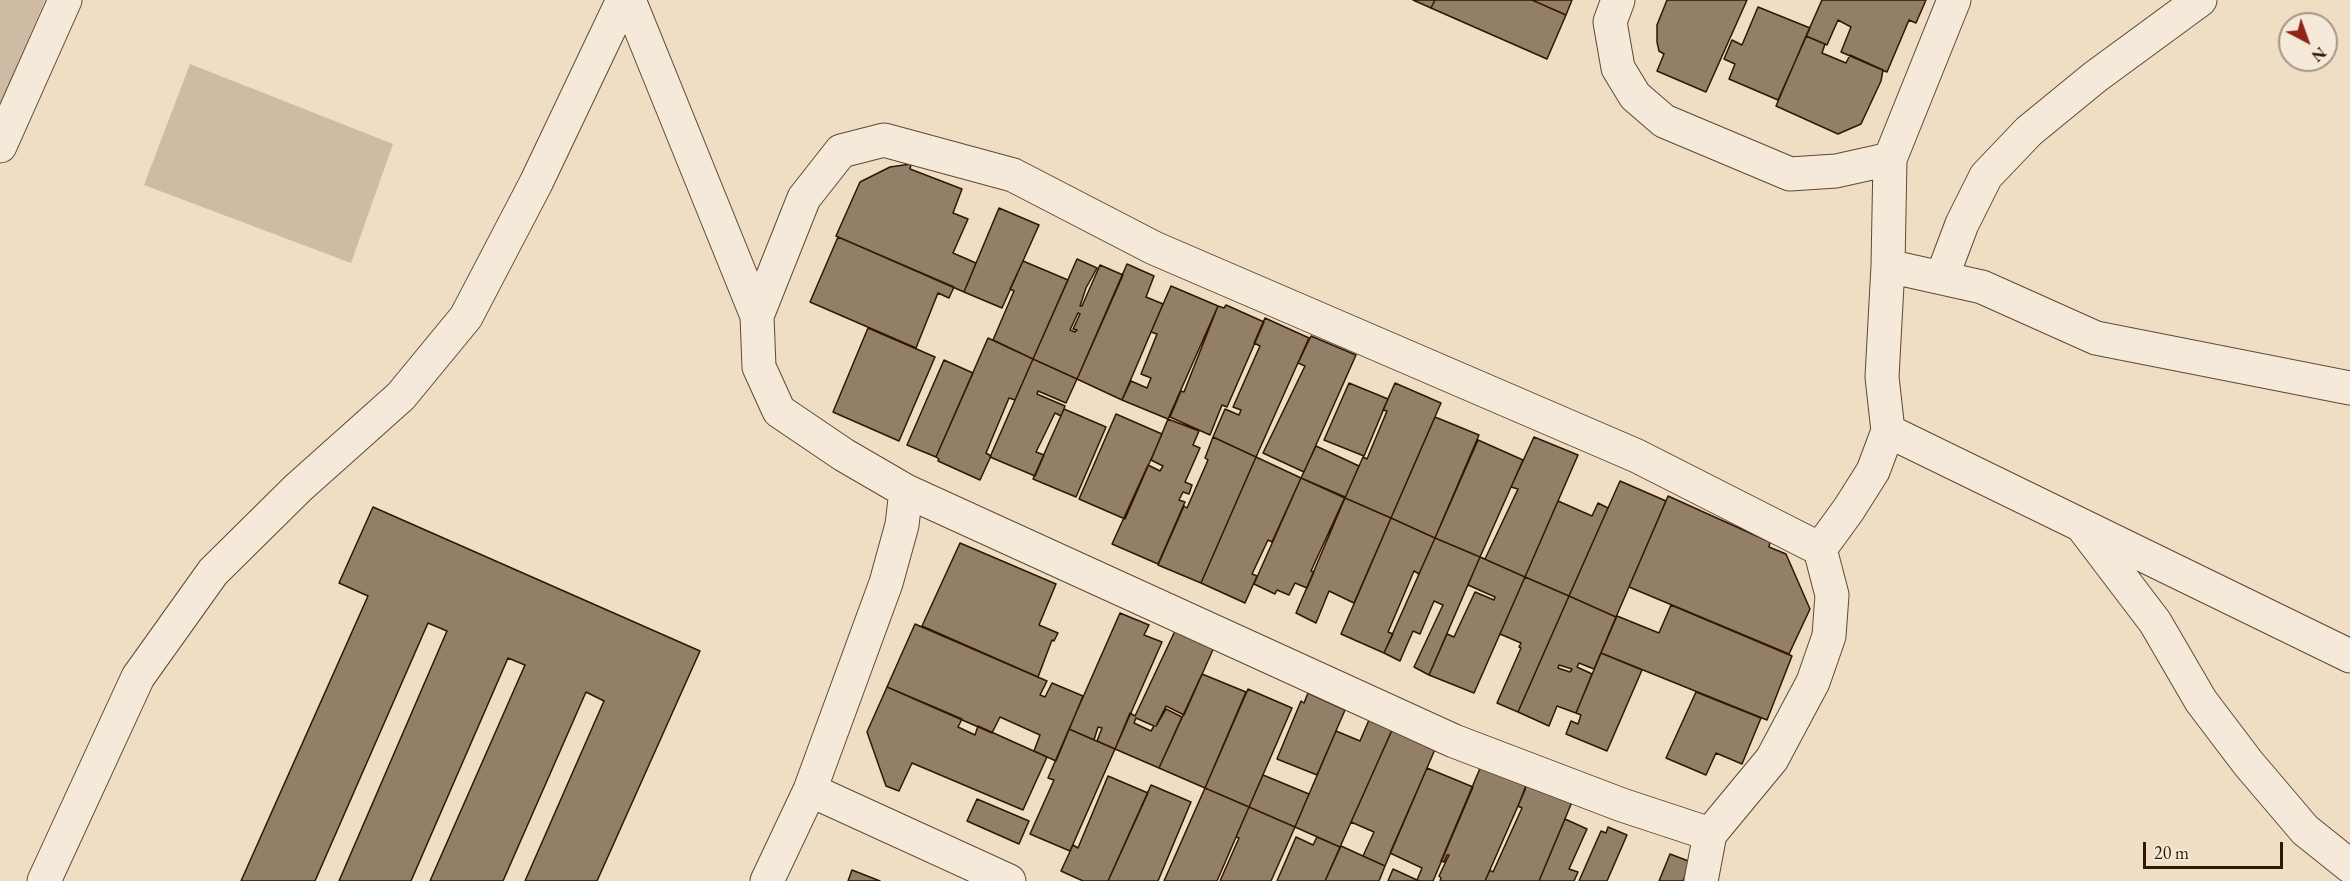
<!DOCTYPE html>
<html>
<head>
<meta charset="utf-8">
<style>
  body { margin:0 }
  #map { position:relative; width:2350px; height:881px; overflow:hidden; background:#efddc4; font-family:"EB Garamond",serif }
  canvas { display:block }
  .north { position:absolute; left:2278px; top:12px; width:60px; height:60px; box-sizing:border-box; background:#f5e9d9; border:2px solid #a69583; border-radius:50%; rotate:139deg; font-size:16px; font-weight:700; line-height:24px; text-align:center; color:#301703 }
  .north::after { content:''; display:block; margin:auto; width:21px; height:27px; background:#8f2418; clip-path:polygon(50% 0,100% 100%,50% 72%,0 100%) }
  .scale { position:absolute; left:2143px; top:842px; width:140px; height:27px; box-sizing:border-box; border:3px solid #301703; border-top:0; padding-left:8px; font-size:18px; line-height:21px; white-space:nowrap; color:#301703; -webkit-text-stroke:4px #f5e9d9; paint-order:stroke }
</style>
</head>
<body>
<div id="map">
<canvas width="2350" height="881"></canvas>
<div class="north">N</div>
<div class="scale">20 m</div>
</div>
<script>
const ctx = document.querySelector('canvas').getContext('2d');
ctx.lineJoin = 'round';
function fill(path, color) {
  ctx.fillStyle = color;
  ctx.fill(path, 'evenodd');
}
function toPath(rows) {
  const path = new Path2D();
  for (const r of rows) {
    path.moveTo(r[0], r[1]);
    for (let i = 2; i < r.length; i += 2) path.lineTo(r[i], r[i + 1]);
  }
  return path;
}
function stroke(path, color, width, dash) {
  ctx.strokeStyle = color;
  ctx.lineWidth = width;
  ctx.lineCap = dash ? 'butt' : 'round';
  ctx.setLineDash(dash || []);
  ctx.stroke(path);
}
fill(toPath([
  [0,0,45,0,0,105],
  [190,64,393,144,351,263,144,185]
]), '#cfbba3');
const building = toPath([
  [1413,0,1435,0,1431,8,1413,0],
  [1435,0,1532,0,1566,15,1547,59,1431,8,1435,0],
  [1532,0,1572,0,1566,15,1532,0],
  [1667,0,1747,0,1706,92,1657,71,1664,54,1659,51,1657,42,1657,25,1667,0],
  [1822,0,1926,0,1916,23,1909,20,1887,72,1841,52,1851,27,1838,20,1827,45,1806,36,1822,0],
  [1758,7,1810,28,1778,100,1729,79,1735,64,1724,59,1732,40,1742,45,1758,7],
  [1806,36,1825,44,1822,53,1846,63,1850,55,1883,70,1881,81,1861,124,1838,134,1776,106,1806,36],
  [911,164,910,169,962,189,953,213,968,219,953,253,976,263,964,292,836,236,860,182,890,167,911,164],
  [999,208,1039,225,1002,308,964,292,999,208],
  [838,237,954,287,949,298,938,293,916,348,810,302,838,237],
  [1077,259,1097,268,1086,288,1080,306,1082,306,1100,265,1123,275,1077,379,1033,359,1077,259],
  [1078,313,1080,314,1073,329,1077,330,1075,332,1070,330,1078,313],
  [1023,261,1068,280,1033,359,993,340,1014,291,1010,289,1023,261],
  [1127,264,1154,276,1146,297,1163,304,1122,400,1077,379,1127,264],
  [1171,286,1218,306,1168,419,1122,400,1131,381,1147,388,1151,378,1141,374,1157,334,1151,332,1171,286],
  [1226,305,1264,322,1227,407,1222,405,1210,435,1170,417,1181,391,1184,392,1218,306,1224,308,1226,305],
  [1265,318,1309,338,1256,457,1213,437,1225,409,1239,415,1241,410,1233,407,1260,346,1254,343,1265,318],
  [868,328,935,357,899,441,833,412,868,328],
  [1311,336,1356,355,1304,472,1263,453,1305,366,1298,363,1311,336],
  [988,338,1033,359,1015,400,1009,398,986,453,991,456,980,480,938,461,939,459,936,457,988,338],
  [1033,359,1077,379,1066,403,1038,391,1037,394,1065,406,1061,416,1055,413,1036,452,1044,455,1035,476,990,457,1033,359],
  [944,360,973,373,936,457,907,445,944,360],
  [1349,383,1388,399,1364,456,1324,440,1349,383],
  [1395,383,1441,403,1391,518,1345,498,1363,457,1367,459,1387,411,1383,410,1395,383],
  [1064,409,1106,427,1076,497,1033,479,1064,409],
  [1116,414,1162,434,1125,519,1079,499,1116,414],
  [1435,417,1479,435,1435,538,1391,518,1435,417],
  [1168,419,1199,431,1193,445,1200,448,1185,482,1192,485,1189,494,1183,492,1179,500,1185,502,1158,564,1112,544,1148,465,1160,471,1163,466,1151,460,1168,419],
  [1213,437,1256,457,1201,583,1158,565,1184,506,1187,508,1208,460,1205,458,1213,437],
  [1534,437,1578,455,1525,577,1480,557,1485,559,1518,489,1511,487,1534,437],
  [1478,440,1523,460,1480,557,1435,538,1478,440],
  [1316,446,1359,466,1345,498,1301,478,1316,446],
  [1256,457,1301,478,1272,542,1268,540,1252,574,1257,576,1245,603,1201,583,1256,457],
  [1301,478,1345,497,1311,571,1314,572,1307,588,1295,583,1289,595,1277,590,1275,594,1254,584,1301,478],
  [1620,481,1666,501,1616,617,1569,596,1620,481],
  [1668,496,1770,542,1769,547,1786,554,1810,609,1789,654,1629,587,1668,496],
  [1345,498,1391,518,1354,603,1329,591,1316,623,1296,613,1345,498],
  [1558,501,1592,516,1598,503,1608,508,1569,596,1525,577,1558,501],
  [373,507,700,651,597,881,525,881,604,701,586,692,503,881,430,881,525,665,508,658,411,881,339,881,447,631,428,623,315,881,241,881,368,596,339,583,373,507],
  [1391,518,1435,538,1419,574,1414,571,1388,632,1393,634,1384,653,1341,634,1391,518],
  [1435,538,1480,557,1429,675,1414,667,1443,605,1434,601,1420,634,1413,631,1400,661,1384,653,1435,538],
  [960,543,1056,584,1039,625,1058,633,1054,641,1052,640,1038,677,922,626,960,543],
  [1480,557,1525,577,1474,693,1429,675,1447,634,1454,637,1475,592,1494,600,1495,597,1468,585,1480,557],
  [1525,577,1569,596,1518,712,1497,703,1521,648,1519,647,1521,643,1500,634,1525,577],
  [1569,596,1616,617,1594,669,1579,663,1577,667,1592,674,1576,713,1557,706,1549,726,1518,712,1569,596],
  [1559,665,1572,669,1570,672,1558,668,1559,665],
  [1671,605,1792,656,1767,720,1601,653,1617,616,1659,633,1671,605],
  [1120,613,1149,625,1144,635,1162,642,1115,749,1097,741,1102,728,1098,727,1094,740,1069,729,1120,613],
  [915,624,1047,681,1040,695,1045,697,1052,683,1083,696,1056,761,1034,751,1040,735,1000,717,992,733,887,687,915,624],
  [1175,631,1215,645,1184,715,1166,706,1156,726,1166,709,1182,717,1159,768,1115,749,1130,713,1135,716,1175,631],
  [1136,718,1154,726,1151,731,1134,723,1136,718],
  [1601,653,1642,670,1607,751,1566,734,1571,721,1578,724,1581,715,1576,713,1601,653],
  [1202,674,1246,692,1205,788,1159,768,1202,674],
  [887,687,962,719,958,727,975,735,978,726,1047,757,1023,810,912,763,899,791,886,786,867,732,887,687],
  [1248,689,1292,708,1249,807,1205,788,1248,689],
  [1696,692,1761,718,1742,764,1716,753,1706,775,1666,758,1696,692],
  [1308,693,1345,710,1317,775,1277,759,1301,701,1304,703,1308,693],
  [1369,720,1392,730,1340,847,1295,827,1336,731,1360,741,1369,720],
  [1393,728,1436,747,1385,866,1363,856,1374,832,1351,822,1393,728],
  [1069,729,1115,749,1070,851,1030,834,1054,780,1048,778,1069,729],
  [1481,766,1526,784,1525,790,1485,881,1440,881,1441,878,1439,876,1449,855,1447,855,1444,862,1441,861,1481,766],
  [1427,768,1473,787,1433,881,1420,881,1417,880,1422,868,1390,853,1427,768],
  [1263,775,1309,794,1295,827,1249,807,1263,775],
  [1108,776,1148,793,1108,881,1083,881,1061,871,1073,845,1078,848,1108,776],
  [1527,783,1572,802,1539,881,1485,881,1490,870,1493,872,1522,808,1518,806,1527,783],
  [1151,785,1191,802,1158,881,1108,881,1151,785],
  [1205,788,1249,807,1217,881,1164,881,1205,788],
  [977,799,1029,821,1019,844,967,821,977,799],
  [1249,807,1295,827,1271,881,1220,881,1239,838,1236,837,1249,807],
  [1565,819,1587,829,1569,869,1578,872,1574,881,1539,881,1565,819],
  [1608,827,1627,835,1607,881,1579,881,1601,831,1606,833,1608,827],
  [1296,837,1313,845,1317,837,1340,847,1325,881,1277,881,1296,837],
  [1341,846,1385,866,1379,881,1325,881,1341,846],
  [1670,854,1691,862,1683,881,1659,881,1670,854],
  [1393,869,1417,880,1420,881,1388,881,1393,869],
  [852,870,880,881,848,881,852,870]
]);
fill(building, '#937e67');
stroke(building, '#301703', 1.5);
const minor = toPath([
  [629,0,757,316],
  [1618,0,1610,22,1618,68,1635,96,1664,121,1790,174,1836,171,1890,159],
  [1888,266,1982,287,2096,338,2350,388],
  [1942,277,1962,224,1986,176,2029,131,2095,77,2200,0],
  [1888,431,2350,656],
  [2085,530,2155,622,2201,701,2248,763,2305,830,2350,866],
  [1820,549,1849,509,1873,471,1888,431,1882,377,1888,266,1890,159,1954,0],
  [810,790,1009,881],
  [44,881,138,677,213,572,298,488,401,396,466,317,536,183,623,0],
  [767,881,810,790,886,583,902,525,906,491],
  [1701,881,1710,834,1772,759,1813,682,1829,636,1832,595,1820,549,1637,456,1154,248,1013,175,884,140,841,151,804,198,757,316,759,367,779,411,844,455,906,491,1454,741,1622,805,1710,834]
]);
const tertiary = toPath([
  [0,146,65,0]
]);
stroke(minor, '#604833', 35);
stroke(tertiary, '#604833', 35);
stroke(minor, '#f5e9d9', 33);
stroke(tertiary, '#f5e9d9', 33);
</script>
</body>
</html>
